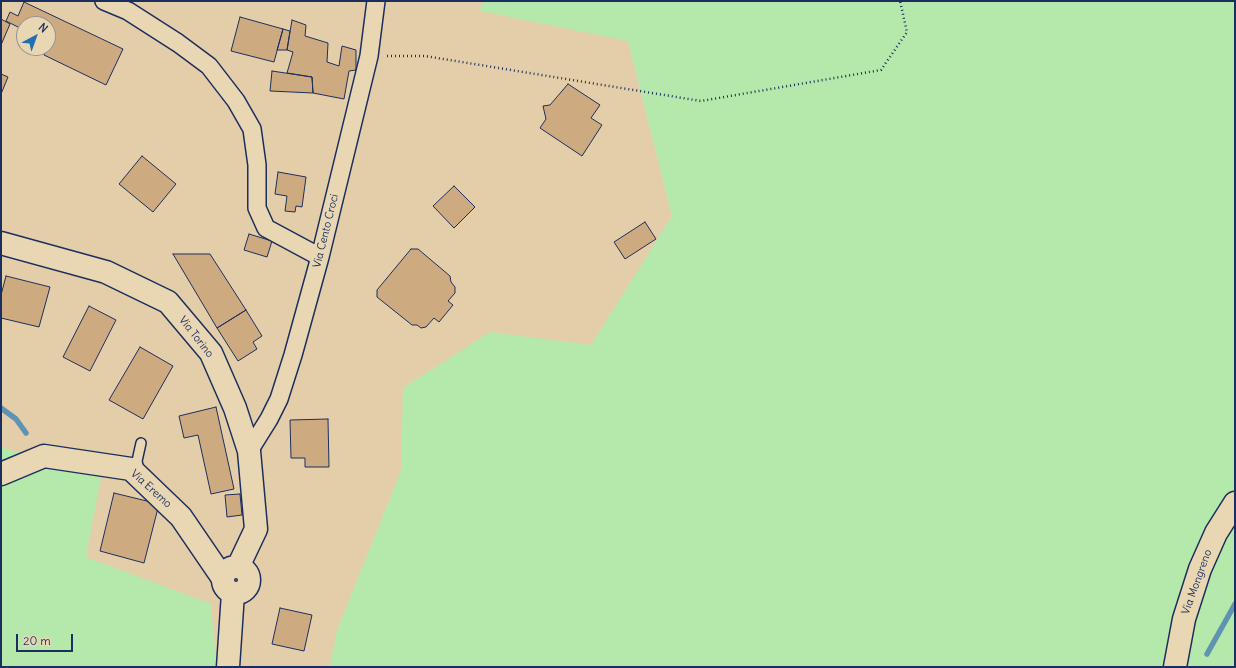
<!DOCTYPE html>
<html>
<head>
<meta charset="utf-8">
<style>
  body { margin:0 }
  #map { position:relative; width:1236px; height:668px; overflow:hidden; background:#e4ceaa; font-family:Delius,sans-serif }
  canvas { display:block }
  .frame { position:absolute; inset:0; border:2px solid #1b2f5e; pointer-events:none }
  .north { position:absolute; left:16px; top:16px; width:40px; height:40px; box-sizing:border-box; background:#e9d7b4; border:1px solid #979492; border-radius:50%; rotate:41deg; font-size:11px; font-weight:700; line-height:16px; text-align:center; color:#1b2f5e }
  .north::after { content:''; display:block; margin:auto; width:14px; height:18px; background:#1f6fb2; clip-path:polygon(50% 0,100% 100%,50% 72%,0 100%) }
  .scale { position:absolute; left:16px; top:634px; width:57px; height:18px; box-sizing:border-box; border:2px solid #1b2f5e; border-top:0; padding-left:5px; font-size:12px; line-height:14px; white-space:nowrap; color:#1b2f5e; -webkit-text-stroke:3px #e9d7b4; paint-order:stroke }
</style>
</head>
<body>
<div id="map">
<canvas width="1236" height="668"></canvas>
<div class="frame"></div>
<div class="north">N</div>
<div class="scale">20 m</div>
</div>
<script>
const ctx = document.querySelector('canvas').getContext('2d');
ctx.lineJoin = 'round';
function fill(path, color) {
  ctx.fillStyle = color;
  ctx.fill(path, 'evenodd');
}
function toPath(rows) {
  const path = new Path2D();
  for (const r of rows) {
    if (r.length === 3) {
      path.moveTo(r[0] + r[2], r[1]);
      path.arc(r[0], r[1], r[2], 0, 2 * Math.PI);
      continue;
    }
    path.moveTo(r[0], r[1]);
    for (let i = 2; i < r.length; i += 2) path.lineTo(r[i], r[i + 1]);
  }
  return path;
}
function stroke(path, color, width, dash) {
  ctx.strokeStyle = color;
  ctx.lineWidth = width;
  ctx.lineCap = dash ? 'butt' : 'round';
  ctx.setLineDash(dash || []);
  ctx.stroke(path);
}
function label(font, color, halo, rows, align = 'center') {
  ctx.font = font + ' Delius,sans-serif';
  ctx.lineWidth = 4;
  ctx.setLineDash([]);
  ctx.textBaseline = 'middle';
  ctx.strokeStyle = halo;
  ctx.fillStyle = color;
  for (const [text, x, y, turn = 0] of rows) {
    ctx.save();
    ctx.translate(x, y);
    ctx.rotate((+turn || 0) * Math.PI / 180);
    ctx.textAlign = isNaN(turn) ? turn : align;
    if (halo) ctx.strokeText(text, 0, 0);
    ctx.fillText(text, 0, 0);
    ctx.restore();
  }
}
fill(toPath([
  [483,1,1235,1,1235,667,330,667,337,630,401,471,403,388,490,332,591,345,672,216,628,41,480,11],
  [1,447,101,477,86,557,211,604,217,667,1,667]
]), '#b5e9ab');
stroke(toPath([
  [1,408,16,419,26,433],
  [1207,654,1235,604]
]), '#5e94b2', 5.5);
const building = toPath([
  [24,2,123,49,106,85,44,55,50,42,48,41,48,24,24,24,24,30,6,21,10,12,18,16,24,2],
  [240,17,283,29,274,62,231,51,240,17],
  [1,19,10,24,1,45,1,19],
  [292,20,306,25,305,36,328,43,327,62,339,66,342,46,356,50,356,70,349,71,344,99,313,93,312,77,287,73,293,52,287,50,292,20],
  [283,29,290,31,287,50,277,50,283,29],
  [272,71,312,77,313,93,270,91,272,71],
  [1,74,8,77,1,94,1,74],
  [568,84,600,105,591,118,602,125,582,156,540,128,546,119,543,106,550,105,568,84],
  [142,156,176,184,153,212,119,184,142,156],
  [278,172,306,177,302,207,296,206,295,212,285,211,287,196,275,194,278,172],
  [454,186,475,207,454,228,433,206,454,186],
  [645,222,656,239,625,259,614,242,645,222],
  [249,234,272,241,267,257,244,250,249,234],
  [411,249,418,249,450,276,451,282,455,287,455,293,448,301,453,305,439,322,434,318,426,327,421,328,417,325,412,325,377,297,377,290,411,249],
  [173,254,210,254,246,310,217,328,173,254],
  [6,276,50,287,39,327,1,318,1,295,6,276],
  [89,306,116,320,90,371,63,357,89,306],
  [246,310,262,336,253,342,257,349,238,361,217,328,246,310],
  [140,347,173,366,143,419,109,400,140,347],
  [216,407,234,489,211,494,198,435,184,438,179,416,216,407],
  [328,419,329,467,305,467,305,458,291,458,290,420,328,419],
  [114,493,159,504,144,563,100,551,114,493],
  [240,494,242,515,227,517,225,495,240,494],
  [280,608,312,615,304,651,272,644,280,608]
]);
fill(building, '#ceaa81');
stroke(building, '#1b2f5e', 1);
const service = toPath([
  [139,471,137,461,141,443]
]);
const minor = toPath([
  [104,1,128,11,178,43,209,66,236,101,252,129,257,165,257,208,266,228,320,257],
  [249,451,269,419,279,399,293,355,320,257,369,56,376,1]
]);
const tertiary = toPath([
  [1,474,44,456,131,469,181,517,222,577]
]);
const secondary = toPath([
  [1,243,106,272,168,302,211,353,235,408,249,451,256,529,238,567],
  [236,580,13],
  [228,667,233,593]
]);
const primary = toPath([
  [1175,667,1184,619,1200,569,1216,533,1235,503]
]);
stroke(service, '#1b2f5e', 12);
stroke(minor, '#1b2f5e', 20);
stroke(tertiary, '#1b2f5e', 25);
stroke(secondary, '#1b2f5e', 25);
stroke(primary, '#1b2f5e', 25);
stroke(toPath([
  [387,56,425,56,701,101,881,70,907,32,900,1]
]), '#1b2f5e', 2.5, [1, 3]);
stroke(service, '#e9d7b4', 9);
stroke(minor, '#e9d7b4', 17);
stroke(tertiary, '#e9d7b4', 22);
stroke(secondary, '#e9d7b4', 22);
stroke(primary, '#e9d7b4', 22);
label('11px', '#1b2f5e', '#e9d7b4', [
  ["Via Cento Croci",326,231,-76],
  ["Via Torino",196,337,52],
  ["Via Eremo",151,489,42],
  ["Via Mongreno",1197,582,-70]
]);
</script>
</body>
</html>
